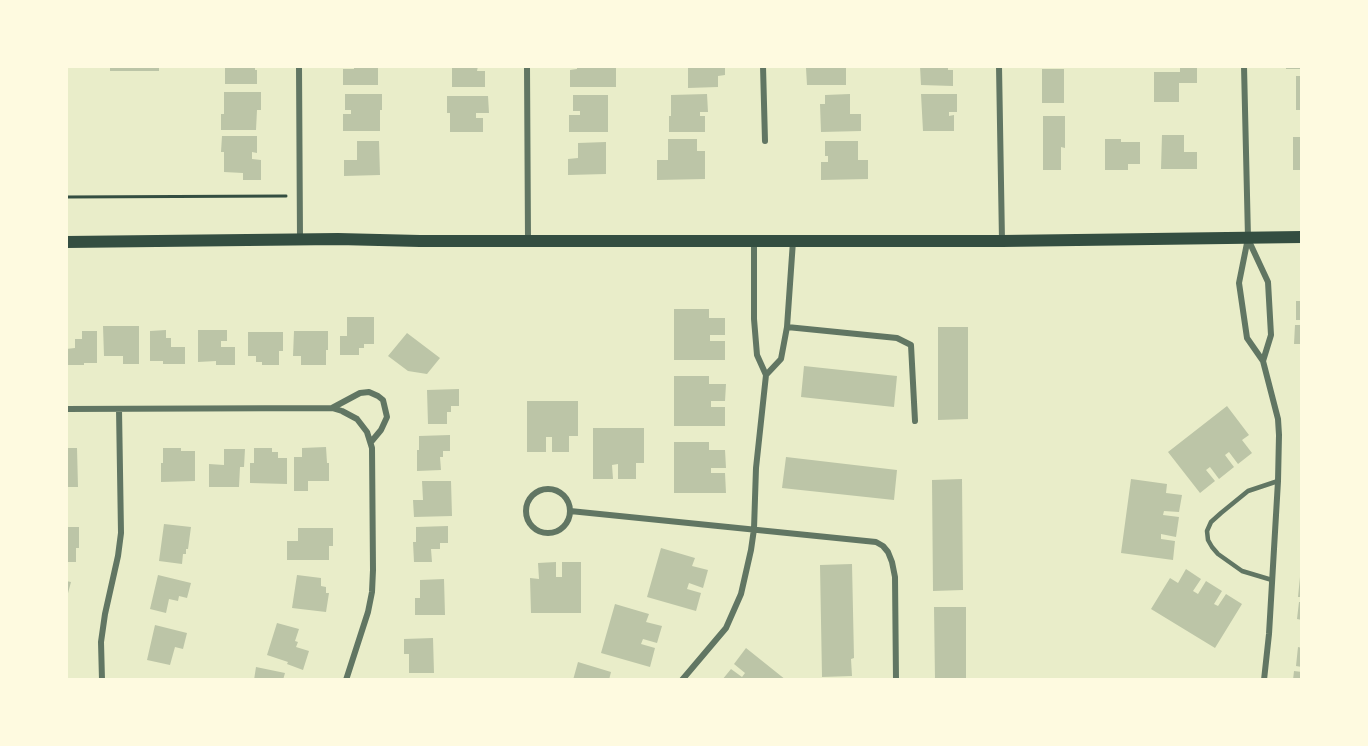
<!DOCTYPE html>
<html>
<head>
<meta charset="utf-8">
<style>
  body { margin:0 }
  #map { position:relative; width:1368px; height:746px; overflow:hidden; background:#e9edc9; font-family:Rubik,sans-serif }
  canvas { display:block }
  .frame { position:absolute; inset:0; border:68px solid #fefae0; pointer-events:none }
</style>
</head>
<body>
<div id="map">
<canvas width="1368" height="746"></canvas>
<div class="frame"></div>
</div>
<script>
const ctx = document.querySelector('canvas').getContext('2d');
ctx.lineJoin = 'round';
function fill(path, color) {
  ctx.fillStyle = color;
  ctx.fill(path, 'evenodd');
}
function toPath(rows) {
  const path = new Path2D();
  for (const r of rows) {
    if (r.length === 3) {
      path.moveTo(r[0] + r[2], r[1]);
      path.arc(r[0], r[1], r[2], 0, 2 * Math.PI);
      continue;
    }
    path.moveTo(r[0], r[1]);
    for (let i = 2; i < r.length; i += 2) path.lineTo(r[i], r[i + 1]);
  }
  return path;
}
function stroke(path, color, width, dash) {
  ctx.strokeStyle = color;
  ctx.lineWidth = width;
  ctx.lineCap = dash ? 'butt' : 'round';
  ctx.setLineDash(dash || []);
  ctx.stroke(path);
}
fill(toPath([
  [110,66,159,66,159,71,110,71],
  [225,66,255,66,255,70,257,70,257,84,225,84],
  [354,66,378,66,378,85,343,85,343,69,354,69],
  [452,66,478,66,477,71,485,71,485,87,452,87],
  [577,66,616,67,616,87,570,87,570,70,577,69],
  [688,66,725,66,725,75,718,76,718,87,688,88],
  [818,66,846,66,846,85,807,85,806,68,818,68],
  [920,66,948,66,948,70,953,70,953,86,921,85],
  [1180,66,1197,66,1197,83,1179,83,1179,102,1154,102,1154,72,1180,72],
  [1286,66,1302,66,1302,69,1286,69],
  [1042,69,1064,69,1064,103,1042,103],
  [1296,76,1302,76,1302,110,1296,110],
  [224,92,261,92,261,110,257,110,256,130,221,130,221,114,224,114],
  [345,94,382,94,382,110,380,110,380,131,343,131,343,114,351,114,351,110,345,110],
  [707,94,708,112,700,112,700,116,705,116,705,132,669,132,669,116,671,116,671,95],
  [850,94,850,114,861,114,861,131,821,132,820,104,825,104,825,95],
  [921,94,957,94,957,112,949,112,949,116,954,115,954,131,923,131],
  [573,95,608,95,608,132,569,132,569,115,580,115,580,111,573,111],
  [447,96,488,96,489,113,476,113,476,118,483,118,483,132,450,132,450,113,447,113],
  [1043,116,1065,116,1065,148,1061,147,1061,170,1043,170],
  [1162,135,1184,135,1184,152,1197,152,1197,169,1161,169],
  [222,136,257,136,257,153,252,152,252,159,261,160,261,180,243,180,243,173,224,172,224,152,221,152],
  [1293,137,1302,137,1302,170,1293,170],
  [668,139,697,139,697,151,705,151,705,179,657,180,657,160,668,160],
  [1105,139,1121,139,1121,142,1140,142,1140,164,1128,164,1128,170,1105,170],
  [357,141,379,141,380,175,344,176,344,160,357,160],
  [825,141,858,141,858,160,868,160,868,179,821,180,821,162,828,162,828,156,825,156],
  [606,142,606,174,568,175,568,159,578,158,578,143],
  [1296,301,1302,301,1302,320,1296,320],
  [674,309,709,309,709,318,725,318,725,335,710,335,710,341,725,341,725,360,674,360],
  [347,317,374,317,374,344,364,344,364,348,359,348,359,355,340,355,340,336,347,336],
  [1295,325,1302,325,1302,344,1294,344],
  [103,326,139,326,139,364,123,364,123,356,104,356],
  [938,327,968,327,968,419,938,420],
  [166,330,166,338,171,338,171,347,185,347,185,364,163,364,163,361,150,361,150,331],
  [198,330,227,330,227,341,221,341,221,347,235,347,235,365,216,365,216,361,198,362],
  [82,331,97,331,97,363,84,363,84,365,66,365,66,349,75,348,75,339,82,339],
  [294,331,328,331,328,350,326,350,326,365,301,365,301,356,293,356],
  [248,332,283,332,283,351,279,351,279,365,262,365,262,362,256,362,256,356,248,356],
  [407,333,440,358,427,374,408,371,388,356],
  [804,366,897,376,894,407,801,397],
  [674,376,709,376,709,384,726,384,725,401,711,401,711,407,725,407,725,426,674,426],
  [459,389,459,406,451,406,451,412,447,412,447,424,428,424,427,390],
  [527,401,578,401,578,436,569,436,569,452,552,452,552,437,546,437,546,452,527,452],
  [1227,406,1249,435,1242,440,1252,453,1238,464,1229,452,1225,455,1234,467,1219,479,1210,467,1206,470,1215,481,1200,493,1168,452],
  [593,428,644,428,644,463,636,463,636,479,618,479,618,464,612,465,613,479,593,479],
  [450,435,450,451,443,451,443,457,440,457,441,470,417,471,417,450,419,450,419,436],
  [674,442,709,442,709,450,725,450,726,468,711,468,711,473,725,473,726,493,674,493],
  [326,447,327,463,329,463,329,481,308,481,308,491,294,491,294,457,302,457,302,448],
  [66,448,77,448,78,487,66,487],
  [163,448,181,448,181,451,195,451,195,481,161,482,161,463,163,463],
  [254,448,272,448,272,452,278,452,278,458,287,458,287,484,250,483,250,463,254,463],
  [224,449,245,449,244,467,240,467,239,487,209,487,209,464,224,465],
  [786,457,897,470,894,500,782,488],
  [962,479,963,590,933,591,932,480],
  [1131,479,1167,484,1166,493,1182,495,1179,512,1164,511,1163,515,1179,517,1176,537,1161,534,1161,539,1175,541,1173,560,1121,553],
  [422,481,451,481,452,516,414,517,413,500,423,500],
  [164,524,191,527,188,549,186,549,186,554,183,554,182,564,159,561],
  [448,526,448,543,440,543,440,549,431,549,432,562,414,562,413,542,416,542,416,527],
  [66,527,79,527,79,548,76,548,76,562,66,562],
  [298,528,333,528,333,546,329,546,329,560,287,560,287,541,298,541],
  [661,548,695,558,692,566,708,570,703,588,689,583,687,589,701,593,696,611,647,597],
  [556,562,556,577,562,577,562,562,581,562,581,613,531,613,530,578,539,579,538,563],
  [852,564,854,658,851,659,852,676,822,677,820,565],
  [1186,569,1201,579,1193,591,1198,594,1206,581,1222,591,1214,604,1218,606,1226,594,1242,604,1215,648,1151,609,1170,578,1178,583],
  [158,575,191,583,187,598,179,596,178,601,169,599,166,613,150,609],
  [297,575,321,578,321,586,326,587,326,593,329,593,326,612,292,608],
  [1300,577,1302,578,1302,597,1298,597],
  [444,579,445,615,415,615,415,598,420,598,420,580],
  [66,581,71,582,67,597,66,597],
  [1299,602,1302,602,1302,620,1297,619],
  [615,604,649,614,646,622,662,626,657,643,643,639,641,644,655,648,650,667,601,653],
  [934,607,966,607,966,680,935,680],
  [277,623,299,629,295,641,298,642,296,647,309,651,303,670,287,664,288,662,267,655],
  [155,625,187,633,183,649,175,647,170,665,147,660],
  [433,638,434,673,409,673,409,654,404,654,404,639],
  [1298,647,1302,648,1302,667,1296,666],
  [746,648,786,680,722,680,731,669,742,677,745,673,734,664],
  [578,662,611,672,609,680,573,680],
  [256,667,285,673,283,680,254,680],
  [1294,671,1302,672,1302,680,1293,680]
]), '#bcc5a7');
stroke(toPath([
  [66,197,286,196]
]), '#344e41', 3);
stroke(toPath([
  [1272,580,1242,571,1218,554,1212,547,1208,540,1207,531,1211,522,1221,513,1248,491,1278,481]
]), '#617663', 4.5);
stroke(toPath([
  [299,66,300,239],
  [527,66,528,240],
  [763,66,765,141],
  [999,66,1002,241],
  [1244,66,1248,238,1239,283,1247,338,1263,361,1278,419,1279,435,1278,481,1269,634,1264,680],
  [1248,239,1268,282,1271,335,1263,361],
  [787,327,897,338,911,345,915,421],
  [766,375,781,359,787,327,793,241],
  [332,408,360,393,369,392,378,396,383,400,387,417,381,430,371,442],
  [66,409,332,408,342,411,357,419,367,432,372,448,373,570,372,592,368,612,346,680],
  [548,511,22],
  [570,511,876,542,883,546,888,552,892,562,895,577,896,680],
  [102,680,101,642,105,614,118,556,121,533,119,409],
  [682,680,726,628,741,594,751,550,754,529,756,468,766,375,757,355,754,319,754,240]
]), '#617663', 6);
stroke(toPath([
  [66,242,338,239,420,241,1002,241,1302,237]
]), '#344e41', 12);
</script>
</body>
</html>
